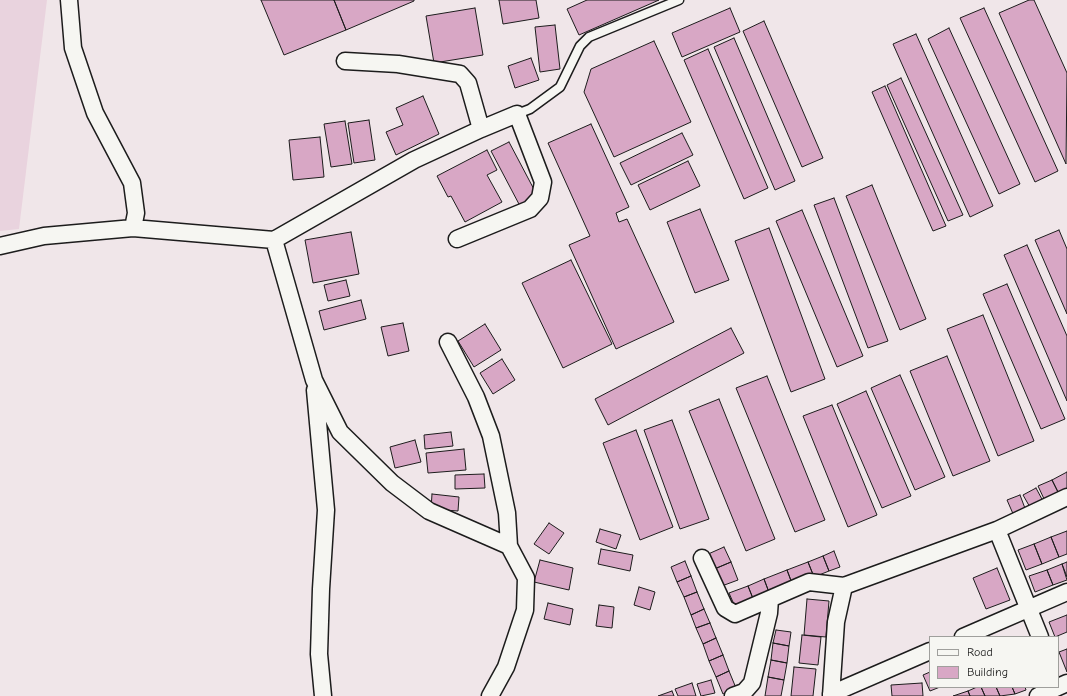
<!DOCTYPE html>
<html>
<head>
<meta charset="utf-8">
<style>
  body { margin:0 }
  #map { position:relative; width:1067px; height:696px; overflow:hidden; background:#f0e6e9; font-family:"Comic Neue",sans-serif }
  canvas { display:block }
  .legend { position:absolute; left:929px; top:636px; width:130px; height:52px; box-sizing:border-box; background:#f6f6f2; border:1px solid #9f9f9c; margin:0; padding:5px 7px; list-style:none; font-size:12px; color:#1c1c1c }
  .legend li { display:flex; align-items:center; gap:8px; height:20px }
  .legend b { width:20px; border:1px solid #9f9f9c }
</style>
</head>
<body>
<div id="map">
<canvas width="1067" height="696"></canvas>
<ul class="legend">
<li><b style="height:5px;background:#f6f6f2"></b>Road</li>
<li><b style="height:11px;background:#d8a7c5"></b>Building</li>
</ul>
</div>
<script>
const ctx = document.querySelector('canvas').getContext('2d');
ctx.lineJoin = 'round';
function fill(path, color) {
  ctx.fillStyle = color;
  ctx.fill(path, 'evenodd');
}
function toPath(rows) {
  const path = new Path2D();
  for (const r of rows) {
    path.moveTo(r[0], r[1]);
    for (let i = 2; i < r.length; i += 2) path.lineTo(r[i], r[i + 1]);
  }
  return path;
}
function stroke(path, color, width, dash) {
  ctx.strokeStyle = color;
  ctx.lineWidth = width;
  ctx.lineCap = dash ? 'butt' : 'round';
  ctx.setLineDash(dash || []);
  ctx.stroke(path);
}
fill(toPath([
  [0,0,47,0,19,229,0,231]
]), '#e9d3de');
const building = toPath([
  [261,0,334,0,346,30,284,55,261,0],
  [334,0,414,0,414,1,346,30,334,0],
  [499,0,536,0,539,18,503,24,499,0],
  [587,0,659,0,579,35,567,9,587,0],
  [1029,0,1034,0,1067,73,1066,164,999,13,1029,0],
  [475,8,483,55,434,63,426,16,475,8],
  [730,8,740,32,682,57,672,33,730,8],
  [984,8,1058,171,1035,182,960,18,984,8],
  [764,21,823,158,802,167,743,31,764,21],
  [555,25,560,69,540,72,535,27,555,25],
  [949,28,1020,184,999,194,928,39,949,28],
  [916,34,993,206,970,217,893,44,916,34],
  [734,38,795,181,775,190,714,47,734,38],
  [654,41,691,122,614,157,584,92,591,69,654,41],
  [708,49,768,188,744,199,684,60,708,49],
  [531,58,539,80,515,88,508,66,531,58],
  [901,78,963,215,948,221,887,85,901,78],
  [885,86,946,226,933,231,872,92,885,86],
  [423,96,439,134,396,155,386,132,403,125,396,108,423,96],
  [369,120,375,160,354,163,348,123,369,120],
  [345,121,352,164,331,167,324,124,345,121],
  [591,124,629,207,616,213,619,222,627,219,674,322,616,349,569,245,590,236,548,143,591,124],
  [682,133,693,155,631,185,620,163,682,133],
  [320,137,324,177,293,180,289,140,320,137],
  [509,142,538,197,520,206,491,151,509,142],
  [487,150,497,170,487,175,502,202,465,222,451,196,448,197,437,176,487,150],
  [688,161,700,186,650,210,638,185,688,161],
  [872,185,926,319,900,330,846,196,872,185],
  [834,198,888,341,868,348,814,205,834,198],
  [700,209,729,280,695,293,667,222,700,209],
  [802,210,863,356,837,367,776,221,802,210],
  [769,228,825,379,791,392,735,241,769,228],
  [1059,230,1067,249,1067,314,1035,240,1059,230],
  [351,232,359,274,313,283,305,240,351,232],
  [1027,245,1067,336,1067,401,1004,255,1027,245],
  [571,260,612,344,563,368,522,283,571,260],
  [346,280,350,296,328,301,324,285,346,280],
  [1007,284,1065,419,1041,429,983,294,1007,284],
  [361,300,366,319,324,330,319,311,361,300],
  [983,315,1034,441,998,456,947,329,983,315],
  [403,323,409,351,388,356,381,327,403,323],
  [485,324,501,350,474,367,458,341,485,324],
  [731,328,744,353,608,425,595,399,731,328],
  [947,356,990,461,953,476,910,371,947,356],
  [502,359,515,380,493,394,480,373,502,359],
  [900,375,945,477,915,490,871,388,900,375],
  [767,376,825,520,795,532,736,388,767,376],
  [866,391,911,496,882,508,837,404,866,391],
  [719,399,775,539,746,551,689,411,719,399],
  [832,405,877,515,848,527,803,416,832,405],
  [672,420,709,519,680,529,644,430,672,420],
  [636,430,673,527,640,540,603,443,636,430],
  [451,432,453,446,425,449,424,435,451,432],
  [415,440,421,462,395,468,390,447,415,440],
  [464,449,466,470,428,473,426,453,464,449],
  [1067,472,1067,490,1059,494,1052,480,1067,472],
  [484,474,485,488,455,489,455,475,484,474],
  [1052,480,1059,494,1045,501,1038,486,1052,480],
  [1036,488,1044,503,1031,509,1023,495,1036,488],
  [432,494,459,497,458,511,431,509,432,494],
  [1020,495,1026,511,1014,516,1007,500,1020,495],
  [549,523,564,533,549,554,534,544,549,523],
  [600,529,621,535,616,549,596,542,600,529],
  [1067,531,1067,554,1059,557,1051,537,1067,531],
  [1051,537,1059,557,1042,564,1034,544,1051,537],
  [1034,544,1042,564,1026,570,1018,550,1034,544],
  [724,547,731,562,712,570,706,555,724,547],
  [601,549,633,555,630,571,598,564,601,549],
  [834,551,840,567,829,571,823,556,834,551],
  [823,556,829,571,814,577,808,562,823,556],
  [540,560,573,568,569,590,534,582,540,560],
  [685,561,691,576,677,582,671,567,685,561],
  [731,562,738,580,719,587,712,570,731,562],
  [808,562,814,577,793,586,787,570,808,562],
  [1067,562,1067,577,1062,564,1067,562],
  [1062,564,1067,580,1053,585,1047,570,1062,564],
  [997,568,1010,600,986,609,973,578,997,568],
  [787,570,793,586,770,595,764,579,787,570],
  [1047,570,1053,585,1035,592,1029,576,1047,570],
  [691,576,697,592,684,597,677,582,691,576],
  [764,579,770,595,754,601,748,586,764,579],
  [748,586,754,601,736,609,729,593,748,586],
  [639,587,655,592,650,610,634,605,639,587],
  [697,592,704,609,691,615,684,597,697,592],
  [807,599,829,601,826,637,804,635,807,599],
  [548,603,573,609,570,625,544,619,548,603],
  [599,605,614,607,612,628,596,626,599,605],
  [704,609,710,623,696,628,691,615,704,609],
  [1067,615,1067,632,1055,637,1049,622,1067,615],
  [710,623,716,638,703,644,696,628,710,623],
  [776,630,791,632,789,646,773,643,776,630],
  [802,635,821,637,818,665,799,663,802,635],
  [716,638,723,655,709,661,703,644,716,638],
  [773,643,789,646,787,663,771,660,773,643],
  [1067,649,1067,672,1059,652,1067,649],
  [723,655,729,671,716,677,709,661,723,655],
  [771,660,787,663,784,680,768,677,771,660],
  [794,667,816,669,813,696,791,696,794,667],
  [729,671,736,688,723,694,716,677,729,671],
  [930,672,930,687,940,687,930,691,923,675,930,672],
  [768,677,784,680,781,696,765,696,768,677],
  [711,680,715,693,701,696,697,684,711,680],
  [692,683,696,696,678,696,675,689,692,683],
  [922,683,923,696,892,696,891,685,922,683],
  [977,687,981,687,985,696,970,696,968,691,977,687],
  [981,687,996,687,1000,696,985,696,981,687],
  [996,687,1012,687,1015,694,1000,696,996,687],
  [1012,687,1025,687,1026,690,1015,694,1012,687],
  [672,691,674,696,658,696,672,691],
  [968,691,970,696,953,696,968,691]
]);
fill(building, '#d8a7c5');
stroke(building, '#1c1c1c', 1);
const service = toPath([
  [517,114,530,109,560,87,580,46,589,37,679,0]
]);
const minor = toPath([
  [69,0,73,48,95,113,132,183,136,213,133,228],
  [457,239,530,209,540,198,543,182,517,114,481,129],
  [274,240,314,380,340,432,392,483,429,511,509,546],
  [0,246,44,236,133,228,274,240,414,160,481,129,468,83,460,74,398,64,345,61],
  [448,342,476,397,491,436,507,513,509,546,526,578,525,610,506,667,490,696],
  [315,390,326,510,321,589,319,654,323,696],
  [997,530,1040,637],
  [702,558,725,608,735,614,809,582,844,586,997,530,1067,497],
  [963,637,1067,592],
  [831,694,930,651],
  [733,696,744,692,752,683,769,613,770,599],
  [831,696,836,622,844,586],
  [1038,696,1067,683]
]);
stroke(service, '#1c1c1c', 11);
stroke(minor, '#1c1c1c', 19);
stroke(service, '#f6f6f2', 8);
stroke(minor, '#f6f6f2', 16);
</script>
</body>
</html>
